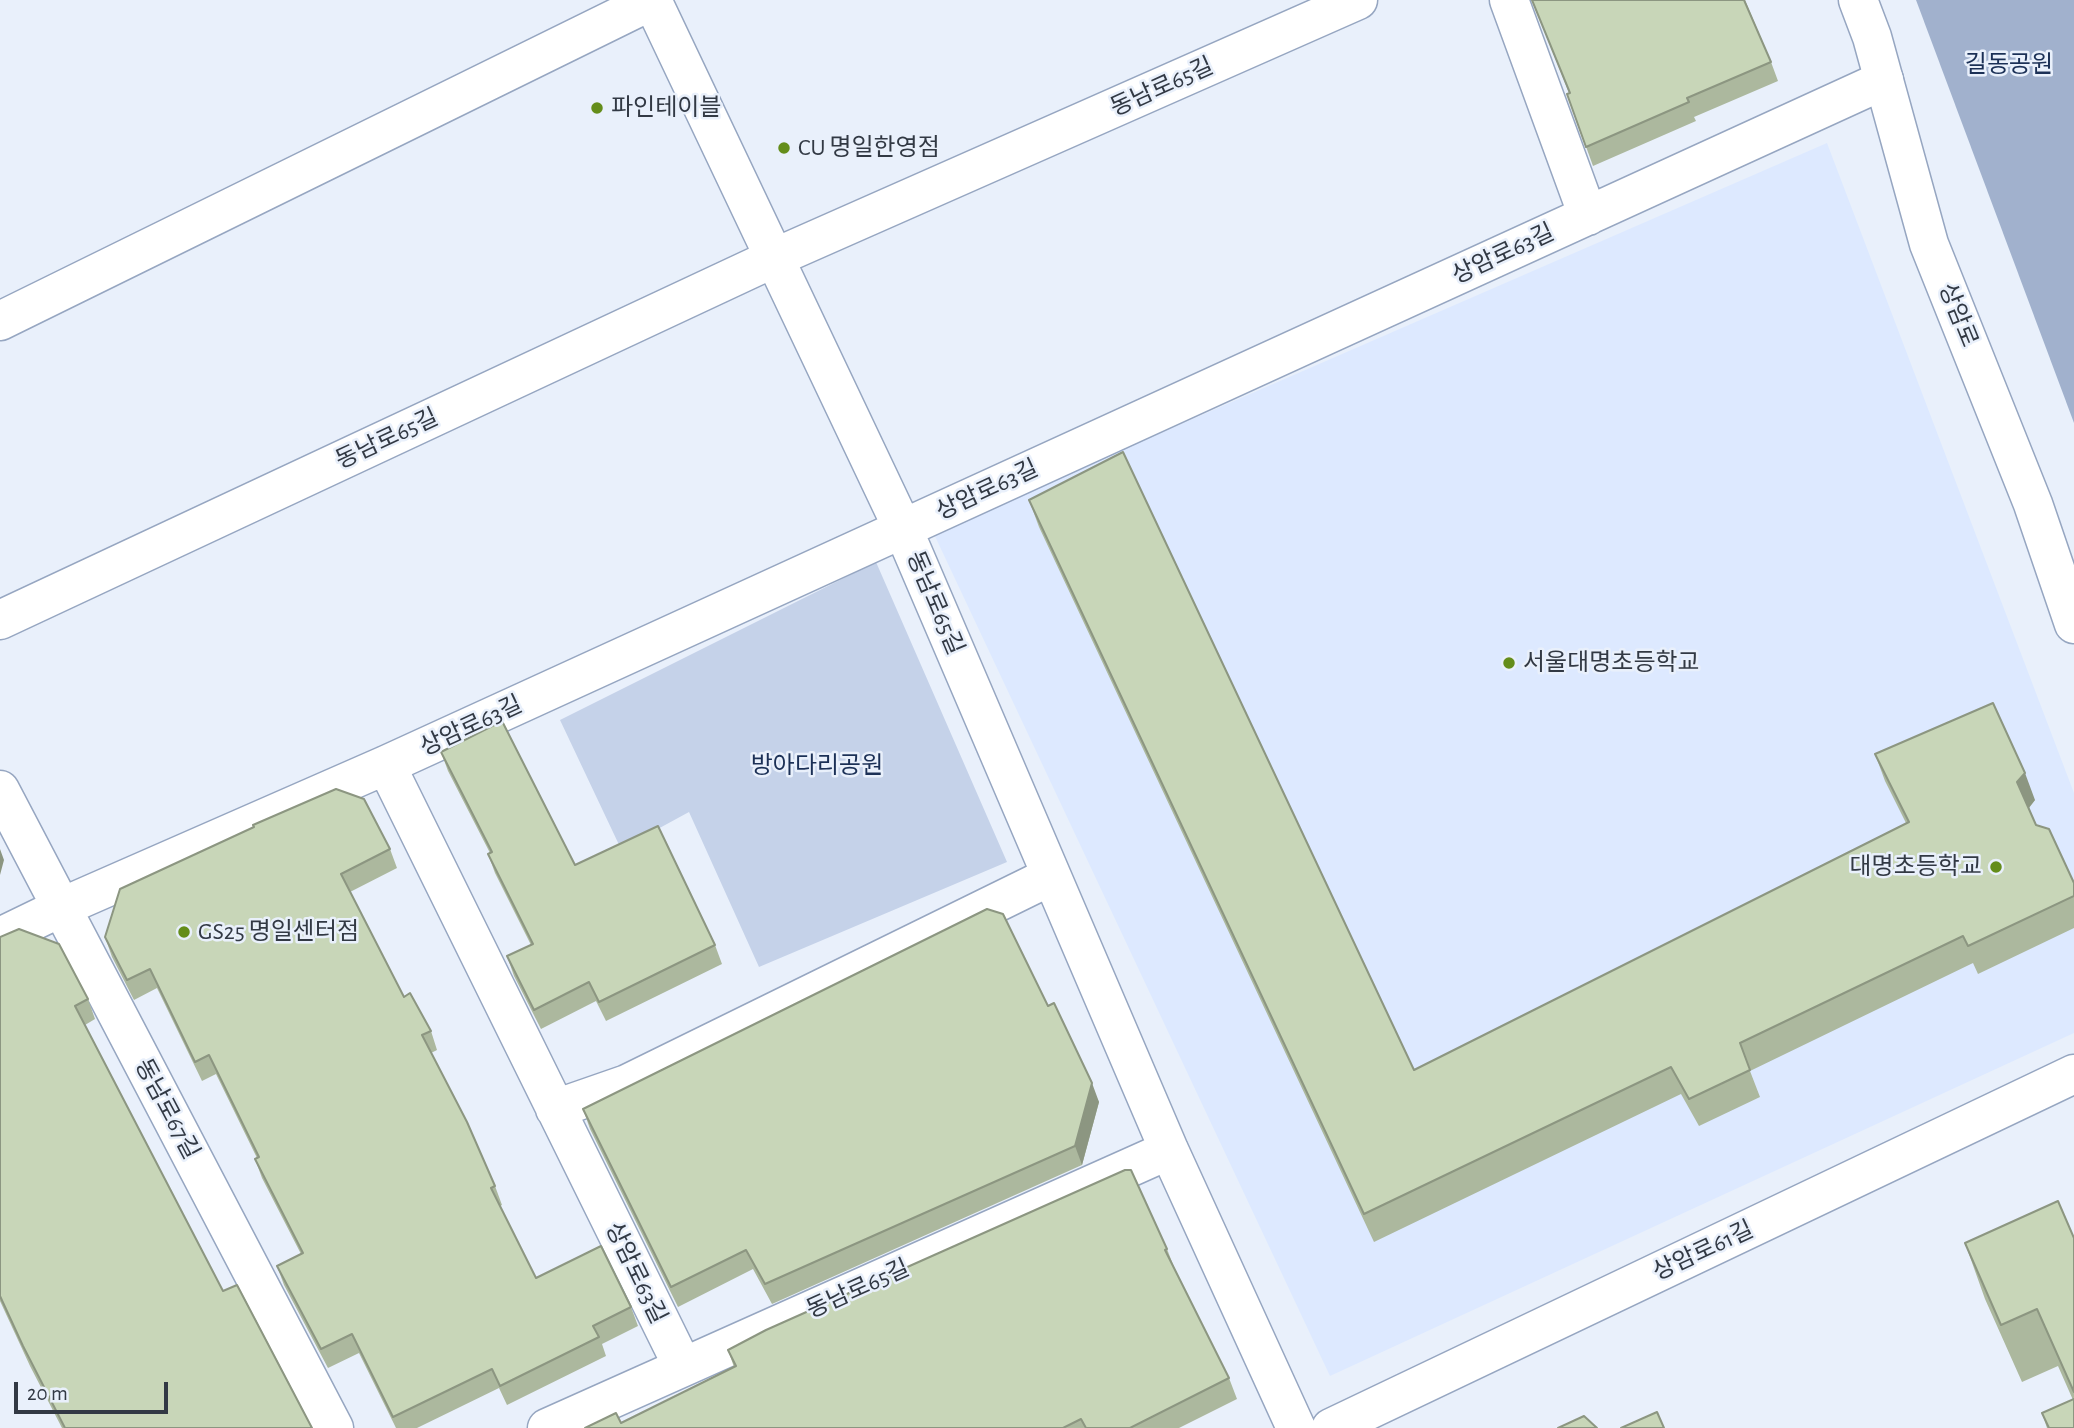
<!DOCTYPE html>
<html>
<head>
<meta charset="utf-8">
<style>
  body { margin:0 }
  #map { position:relative; width:2074px; height:1428px; overflow:hidden; background:#e9f0fb; font-family:"Alegreya Sans",sans-serif }
  canvas { display:block }
  .scale { position:absolute; left:14px; top:1382px; width:154px; height:32px; box-sizing:border-box; border:4px solid #323944; border-top:0; padding-left:9px; font-size:21px; line-height:24px; white-space:nowrap; color:#323944; -webkit-text-stroke:5px #e9f0fb; paint-order:stroke }
</style>
</head>
<body>
<div id="map">
<canvas width="2074" height="1428"></canvas>
<div class="scale">20 m</div>
</div>
<script>
const ctx = document.querySelector('canvas').getContext('2d');
ctx.lineJoin = 'round';
function fill(path, color) {
  ctx.fillStyle = color;
  ctx.fill(path, 'evenodd');
}
function toPath(rows) {
  const path = new Path2D();
  for (const r of rows) {
    path.moveTo(r[0], r[1]);
    for (let i = 2; i < r.length; i += 2) path.lineTo(r[i], r[i + 1]);
  }
  return path;
}
function stroke(path, color, width, dash) {
  ctx.strokeStyle = color;
  ctx.lineWidth = width;
  ctx.lineCap = dash ? 'butt' : 'round';
  ctx.setLineDash(dash || []);
  ctx.stroke(path);
}
function label(font, color, halo, rows, align = 'center') {
  ctx.font = font + ' "Alegreya Sans","Noto Sans KR",sans-serif';
  ctx.lineWidth = 5;
  ctx.setLineDash([]);
  ctx.textBaseline = 'middle';
  ctx.strokeStyle = halo;
  ctx.fillStyle = color;
  for (const [text, x, y, turn = 0] of rows) {
    ctx.save();
    ctx.translate(x, y);
    ctx.rotate((+turn || 0) * Math.PI / 180);
    ctx.textAlign = isNaN(turn) ? turn : align;
    if (halo) ctx.strokeText(text, 0, 0);
    ctx.fillText(text, 0, 0);
    ctx.restore();
  }
}
fill(toPath([
  [1827,143,2074,793,2074,1033,1330,1376,933,532]
]), '#dde9ff');
fill(toPath([
  [876,562,1007,862,759,967,689,812,621,849,560,720]
]), '#c5d2e9');
fill(toPath([
  [1916,0,2074,0,2074,423]
]), '#a1b1cd');
const minor = toPath([
  [652,0,903,529,1169,1150,1296,1428],
  [1509,0,1588,216],
  [0,321,653,0],
  [0,620,774,258,1358,0],
  [386,765,683,1367],
  [0,790,334,1428],
  [0,937,62,907,386,765,1884,80],
  [555,1109,627,1084,1051,876],
  [547,1428,1169,1150],
  [1331,1428,2074,1074]
]);
const tertiary = toPath([
  [1858,0,1872,37,1929,244,2033,504,2074,624]
]);
stroke(minor, '#96a6c1', 41);
stroke(tertiary, '#96a6c1', 41);
stroke(minor, '#fff', 38);
stroke(tertiary, '#fff', 38);
fill(toPath([
  [1532,0,1745,0,1771,62,1778,81,1694,117,1696,121,1593,166,1567,94,1569,93],
  [1029,500,1414,1070,1906,823,1885,781,1875,754,2035,800,2029,808,2036,825,2074,883,2074,928,1978,974,1973,963,1750,1071,1760,1097,1699,1126,1681,1094,1374,1242,1039,527],
  [441,752,575,865,715,945,722,964,606,1021,596,1001,541,1029,514,976,507,956,531,945,495,873,488,854,490,853,448,771],
  [390,849,397,868,350,892,404,997,431,1031,437,1050,431,1053,495,1186,502,1205,500,1206,536,1278,631,1307,638,1326,602,1344,606,1356,507,1405,499,1388,417,1428,396,1428,359,1353,328,1368,284,1285,277,1266,301,1254,262,1178,255,1159,257,1158,216,1074,202,1081,157,988,134,1000,112,957,105,937],
  [0,937,88,999,95,1019,85,1025,223,1291,312,1428,62,1428,30,1366,0,1301],
  [1048,1006,1099,1102,1082,1165,772,1304,753,1269,678,1307,590,1129,583,1109],
  [2074,1238,2074,1428,2047,1428,2042,1413,2073,1400,2058,1366,2022,1382,1985,1299,1965,1243],
  [1167,1249,1174,1267,1229,1378,1237,1399,1179,1428,585,1428,621,1423,734,1367,728,1350]
]), '#acb89e');
fill(toPath([
  [2025,773,2035,800,2027,810,2017,782],
  [0,849,4,860,0,875],
  [1092,1083,1099,1102,1082,1165,1075,1146]
]), '#8c9681');
const building = toPath([
  [1532,0,1744,0,1771,62,1687,98,1689,102,1586,147,1567,94,1570,93,1532,0],
  [1123,452,1414,1070,1909,822,1875,754,1993,703,2025,773,2017,782,2036,825,2049,829,2074,883,2074,896,1968,946,1963,936,1740,1043,1750,1070,1689,1099,1671,1067,1364,1214,1029,500,1123,452],
  [502,721,575,865,658,826,715,945,599,1002,589,982,534,1010,507,956,533,944,488,854,492,852,441,752,502,721],
  [336,789,364,799,390,849,341,874,404,997,410,993,431,1031,422,1035,467,1122,495,1186,491,1188,536,1278,601,1246,631,1307,593,1326,599,1337,500,1386,492,1369,393,1417,352,1334,321,1349,277,1266,303,1253,255,1159,259,1157,209,1055,195,1062,150,969,127,980,105,937,120,889,254,827,253,825,336,789],
  [987,909,1003,914,1048,1006,1054,1003,1092,1083,1075,1146,765,1284,746,1250,671,1287,583,1109,987,909],
  [19,929,59,944,88,999,75,1006,223,1291,237,1285,312,1428,65,1428,23,1346,0,1296,0,937,19,929],
  [1125,1170,1131,1170,1167,1249,1165,1250,1229,1378,1130,1428,1086,1428,1081,1419,1063,1428,585,1428,616,1413,621,1423,736,1366,728,1350,766,1330,1125,1170],
  [2058,1201,2074,1238,2074,1392,2037,1309,2001,1325,1965,1243,2058,1201],
  [2074,1399,2074,1428,2049,1428,2042,1413,2074,1399],
  [1657,1412,1664,1428,1621,1428,1657,1412],
  [1584,1416,1597,1428,1558,1428,1584,1416]
]);
fill(building, '#c8d6b8');
stroke(building, '#8c9681', 2);
for (const [x, y, r, color] of [
  [597,108,7,"#648d1a"],
  [784,148,7,"#648d1a"],
  [1509,663,7,"#648d1a"],
  [1996,867,7,"#648d1a"],
  [184,932,7,"#648d1a"]
]) {
  const dot = new Path2D();
  dot.arc(x, y, r, 0, 2 * Math.PI);
  ctx.fillStyle = color;
  ctx.fill(dot);
  stroke(dot, '#e9f0fb', 2.5);
}
label('24px', '#1b3056', '#e9f0fb', [
  ["길동공원",2009,65],
  ["방아다리공원",817,766]
]);
label('24px', '#323944', '#e9f0fb', [
  ["동남로65길",1162,87,-24],
  ["상암로63길",1503,254,-25],
  ["상암로",1958,315,68],
  ["동남로65길",387,439,-25],
  ["상암로63길",987,490,-25],
  ["동남로65길",935,603,67],
  ["상암로63길",471,726,-25],
  ["동남로67길",167,1109,62],
  ["상암로61길",1703,1251,-25],
  ["상암로63길",636,1273,64],
  ["동남로65길",858,1289,-24]
]);
label('24px', '#323944', '#e9f0fb', [
  ["파인테이블",611,108],
  ["CU 명일한영점",798,148],
  ["서울대명초등학교",1523,663],
  ["대명초등학교",1982,867,"right"],
  ["GS25 명일센터점",198,932]
], 'left');
</script>
</body>
</html>
